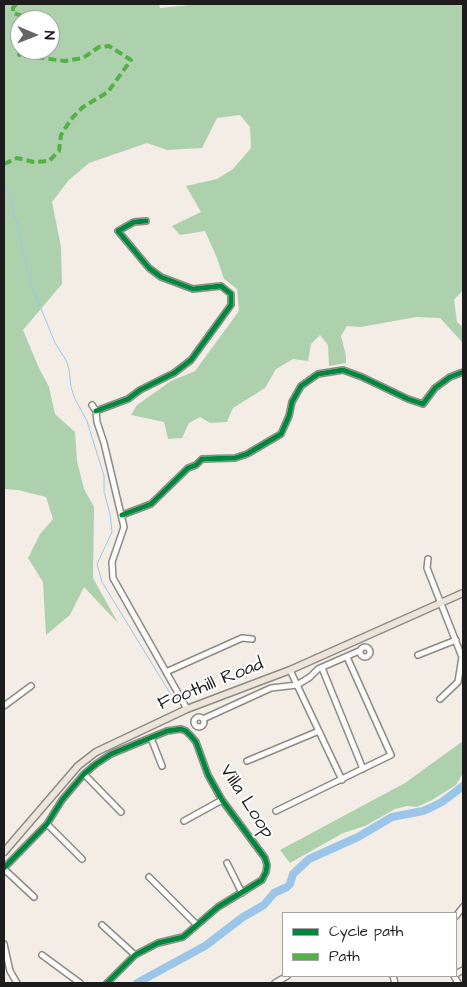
<!DOCTYPE html>
<html>
<head>
<meta charset="utf-8">
<style>
  body { margin:0 }
  #map { position:relative; width:467px; height:987px; overflow:hidden; background:#f3ede6; font-family:"Architects Daughter",sans-serif }
  canvas { display:block }
  .frame { position:absolute; inset:0; border:5px solid #1c1c1c; pointer-events:none }
  .legend { position:absolute; left:282px; top:912px; width:175px; height:65px; box-sizing:border-box; background:#fff; border:1px solid #a4a4a4; margin:0; padding:6px 9px; list-style:none; font-size:15px; color:#1c1c1c }
  .legend li { display:flex; align-items:center; gap:10px; height:25px }
  .legend b { width:25px; border:1px solid #a4a4a4 }
  .north { position:absolute; left:10px; top:10px; width:50px; height:50px; box-sizing:border-box; background:#fff; border:1px solid #a4a4a4; border-radius:50%; rotate:91deg; font-size:14px; font-weight:700; line-height:20px; text-align:center; color:#1c1c1c }
  .north::after { content:''; display:block; margin:auto; width:18px; height:22px; background:#676563; clip-path:polygon(50% 0,100% 100%,50% 72%,0 100%) }
</style>
</head>
<body>
<div id="map">
<canvas width="467" height="987"></canvas>
<div class="frame"></div>
<ul class="legend">
<li><b style="height:6px;background:#00873e"></b>Cycle path</li>
<li><b style="height:6px;background:#55b145"></b>Path</li>
</ul>
<div class="north">N</div>
</div>
<script>
const ctx = document.querySelector('canvas').getContext('2d');
ctx.lineJoin = 'round';
function fill(path, color) {
  ctx.fillStyle = color;
  ctx.fill(path, 'evenodd');
}
function toPath(rows) {
  const path = new Path2D();
  for (const r of rows) {
    if (r.length === 3) {
      path.moveTo(r[0] + r[2], r[1]);
      path.arc(r[0], r[1], r[2], 0, 2 * Math.PI);
      continue;
    }
    path.moveTo(r[0], r[1]);
    for (let i = 2; i < r.length; i += 2) path.lineTo(r[i], r[i + 1]);
  }
  return path;
}
function stroke(path, color, width, dash) {
  ctx.strokeStyle = color;
  ctx.lineWidth = width;
  ctx.lineCap = dash ? 'butt' : 'round';
  ctx.setLineDash(dash || []);
  ctx.stroke(path);
}
function label(font, color, halo, rows, align = 'center') {
  ctx.font = font + ' "Architects Daughter",sans-serif';
  ctx.lineWidth = 4;
  ctx.setLineDash([]);
  ctx.textBaseline = 'middle';
  ctx.strokeStyle = halo;
  ctx.fillStyle = color;
  for (const [text, x, y, turn = 0] of rows) {
    ctx.save();
    ctx.translate(x, y);
    ctx.rotate((+turn || 0) * Math.PI / 180);
    ctx.textAlign = isNaN(turn) ? turn : align;
    if (halo) ctx.strokeText(text, 0, 0);
    ctx.fillText(text, 0, 0);
    ctx.restore();
  }
}
fill(toPath([
  [4,4,159,4,160,8,189,5,190,4,463,4,463,290,454,300,457,322,463,327,462,342,440,318,416,317,361,327,347,326,341,336,346,356,346,363,329,366,328,345,320,335,311,344,308,361,293,359,276,369,265,388,233,408,227,422,210,423,200,417,189,423,182,438,168,439,164,422,131,415,137,405,171,381,195,371,239,311,237,289,224,279,217,258,205,231,180,235,172,226,201,212,186,186,217,179,233,169,251,148,250,127,240,115,217,118,202,148,167,150,147,143,89,163,68,181,52,202,61,247,62,284,23,330,38,366,49,387,55,414,75,432,77,461,84,489,94,507,93,578,118,623,84,587,70,615,46,635,43,582,28,558,40,534,53,519,46,497,18,490,4,489],
  [20,20,50,20,50,50,20,50],
  [463,741,463,773,456,785,432,800,417,807,407,806,395,809,365,826,343,833,290,863,280,850,405,783]
]), '#aed1ad');
stroke(toPath([
  [4,186,11,199,31,284,55,343,66,360,69,369,71,387,75,399,87,421,104,476,104,492,110,514,112,532,97,564,102,582,176,703]
]), '#9cc6e9', 1);
stroke(toPath([
  [137,983,205,946,243,917,264,905,274,893,287,887,290,884,293,874,309,859,358,837,392,817,423,811,430,808,442,802,463,786]
]), '#9cc6e9', 8);
const minor = toPath([
  [92,405,96,411,97,422,104,443,124,527,112,562,113,578,187,709],
  [96,411,128,399,140,390,174,373,191,360,231,305,231,294,221,286,193,289,161,277,149,268,118,231,134,222,146,221],
  [122,515,151,504,188,468,196,465,202,459,235,458,247,454,281,434,289,416,292,402,301,386,318,374,343,370,362,377,408,399,423,404,435,388,450,377,463,372],
  [428,559,427,568,462,657,458,682,440,699],
  [365,652,5],
  [418,655,456,640],
  [322,668,363,769],
  [290,670,342,780],
  [166,672,242,638,252,639],
  [4,706,31,686],
  [199,722,5],
  [203,719,271,688,297,685,310,677,318,669,359,651],
  [151,738,162,766],
  [247,761,319,731],
  [84,774,121,812],
  [276,811,391,755,347,657],
  [184,821,222,800],
  [47,824,82,859],
  [227,863,242,893],
  [4,868,47,824,62,800,84,774,96,764,111,754,167,731,181,729,186,731,191,736,196,742,208,775,222,800,265,858,267,865,266,872,262,880,218,907,183,937,158,943,135,955,107,983],
  [4,869,34,897],
  [149,877,197,925],
  [456,916,463,907],
  [102,925,135,955],
  [4,944,10,971,17,983],
  [42,955,80,983],
  [456,974,463,970],
  [393,976,395,983],
  [454,976,458,983],
  [275,983,287,976]
]);
const major = toPath([
  [4,852,78,766,96,752,187,709,290,670,463,593]
]);
stroke(minor, '#8e8b87', 8);
stroke(major, '#8e8b87', 9);
stroke(minor, '#fdfcfb', 5);
stroke(major, '#ece4d9', 6);
stroke(toPath([
  [16,4,13,8,13,13,26,17,26,20],
  [4,164,17,158,34,162,49,161,59,151,61,135,71,119,83,107,108,92,131,60,109,46,99,47,83,58,65,61,19,55,20,50]
]), '#55b145', 4, [8, 4]);
stroke(toPath([
  [96,411,128,399,140,390,174,373,191,360,231,305,231,294,221,286,193,289,161,277,149,268,118,231,134,222,146,221],
  [122,515,151,504,188,468,196,465,202,459,235,458,247,454,281,434,289,416,292,402,301,386,318,374,343,370,362,377,408,399,423,404,435,388,450,377,463,372],
  [4,868,47,824,62,800,84,774,96,764,111,754,167,731,181,729,186,731,191,736,196,742,208,775,222,800,265,858,267,865,266,872,262,880,218,907,183,937,158,943,135,955,107,983]
]), '#00873e', 5);
label('19px', '#1c1c1c', '#fff', [
  ["Foothill Road",211,685,-22],
  ["Villa Loop",246,802,57]
]);
</script>
</body>
</html>
